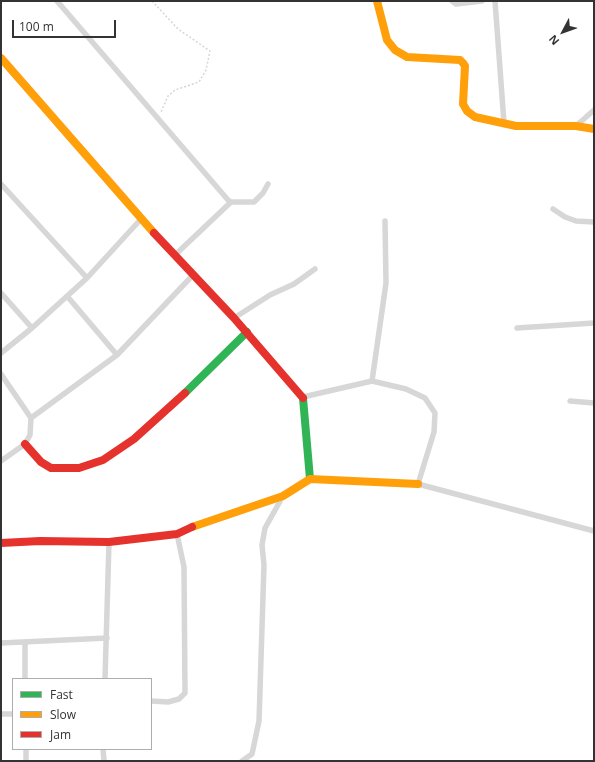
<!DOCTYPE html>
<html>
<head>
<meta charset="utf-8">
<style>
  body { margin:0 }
  #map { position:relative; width:595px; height:762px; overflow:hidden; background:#fff; font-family:"Open Sans",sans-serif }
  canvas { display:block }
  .frame { position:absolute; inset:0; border:2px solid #333; pointer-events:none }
  .legend { position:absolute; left:12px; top:678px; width:140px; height:72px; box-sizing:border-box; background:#fff; border:1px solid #adadad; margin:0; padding:5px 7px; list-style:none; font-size:12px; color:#333 }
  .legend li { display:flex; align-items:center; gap:8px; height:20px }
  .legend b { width:20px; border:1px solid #adadad }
  .north { position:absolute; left:543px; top:12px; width:40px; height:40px; -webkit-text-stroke:3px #fff; paint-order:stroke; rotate:229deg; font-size:11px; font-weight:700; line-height:16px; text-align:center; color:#333 }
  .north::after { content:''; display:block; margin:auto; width:14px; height:18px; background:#333; clip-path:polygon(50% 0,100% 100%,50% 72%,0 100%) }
  .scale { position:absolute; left:12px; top:20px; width:104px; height:18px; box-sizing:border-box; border:2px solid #333; border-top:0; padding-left:5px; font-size:12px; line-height:14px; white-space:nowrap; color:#333; -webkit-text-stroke:3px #fff; paint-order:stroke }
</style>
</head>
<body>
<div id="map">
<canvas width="595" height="762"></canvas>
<div class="frame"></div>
<ul class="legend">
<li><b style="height:5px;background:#30b455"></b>Fast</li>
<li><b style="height:5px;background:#ff9f0a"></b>Slow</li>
<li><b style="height:5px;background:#e5322d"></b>Jam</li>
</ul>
<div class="north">N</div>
<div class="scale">100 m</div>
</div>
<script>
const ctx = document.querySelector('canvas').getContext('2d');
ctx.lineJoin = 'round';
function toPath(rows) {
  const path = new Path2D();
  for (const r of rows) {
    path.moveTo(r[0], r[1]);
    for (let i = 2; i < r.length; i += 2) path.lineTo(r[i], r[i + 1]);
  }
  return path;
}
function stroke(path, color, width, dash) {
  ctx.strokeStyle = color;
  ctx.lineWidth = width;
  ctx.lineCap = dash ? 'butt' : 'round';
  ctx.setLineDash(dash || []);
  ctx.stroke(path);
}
stroke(toPath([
  [152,1,178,29,210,51,206,70,199,82,175,90,168,96,161,112]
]), '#d6d6d6', 1.5, [2, 2]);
stroke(toPath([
  [57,1,228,200,231,202,254,202,263,193,268,184],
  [452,1,456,4,482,1],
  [495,1,504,123],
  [576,126,594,110],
  [1,184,87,278],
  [553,209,565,217,576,221,594,222],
  [175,255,231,202],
  [1,293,32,328],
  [67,296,117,355],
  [234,318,270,295,294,284,315,269],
  [517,328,594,323],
  [1,353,32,328,87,278,141,219],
  [1,374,31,418,30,435,25,444,1,461],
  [372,381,386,283,385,221],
  [303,397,372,381,406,389,425,398,435,413,434,432,418,484,594,531],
  [570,401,594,403],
  [31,418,117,355,193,275],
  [25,642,25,679],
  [1,643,107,638],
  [105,679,109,542],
  [151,701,168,702,179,699,185,693,184,567,177,534],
  [1,714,13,714],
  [26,749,26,761],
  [103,749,104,761],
  [242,761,252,754,259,721,264,565,262,545,265,528,283,496]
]), '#d7d7d7', 5.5);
stroke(toPath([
  [185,393,247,332],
  [303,398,310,479]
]), '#30b455', 8);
stroke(toPath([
  [377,1,387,40,395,50,407,57,460,60,463,63,465,66,463,104,467,111,475,117,516,126,576,126,594,129],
  [1,58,154,233],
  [192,527,283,496,310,479,418,484]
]), '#ff9f0a', 8);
stroke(toPath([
  [154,233,234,318,303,398],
  [25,444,41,462,51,468,79,468,103,460,134,439,185,393],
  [1,543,40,541,109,542,177,534,192,527]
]), '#e5322d', 8);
</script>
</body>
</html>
